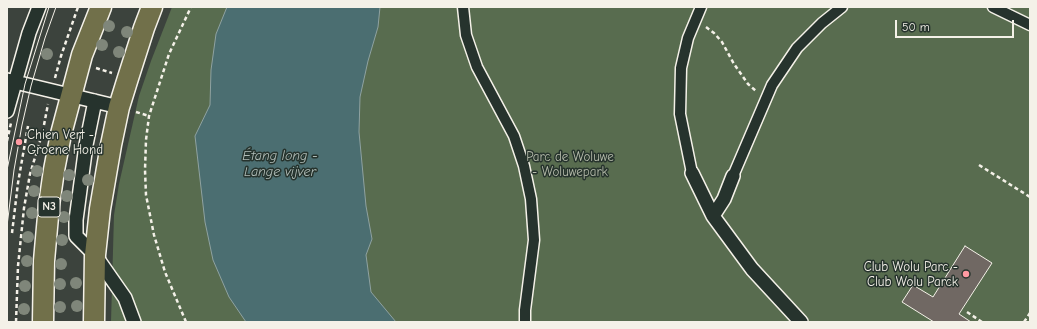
<!DOCTYPE html>
<html>
<head>
<meta charset="utf-8">
<style>
  body { margin:0 }
  #map { position:relative; width:1037px; height:329px; overflow:hidden; background:#3c433d; font-family:"Comic Neue",sans-serif }
  canvas { display:block }
  .frame { position:absolute; inset:0; border:8px solid #f4f1e8; pointer-events:none }
  .scale { position:absolute; left:895px; top:20px; width:119px; height:18px; box-sizing:border-box; border:2px solid #f4f1e8; border-top:0; padding-left:5px; font-size:12px; line-height:14px; white-space:nowrap; color:#f4f1e8; -webkit-text-stroke:3px #26332d; paint-order:stroke }
</style>
</head>
<body>
<div id="map">
<canvas width="1037" height="329"></canvas>
<div class="frame"></div>
<div class="scale">50 m</div>
</div>
<script>
const ctx = document.querySelector('canvas').getContext('2d');
ctx.lineJoin = 'round';
function fill(path, color) {
  ctx.fillStyle = color;
  ctx.fill(path, 'evenodd');
}
function toPath(rows) {
  const path = new Path2D();
  for (const r of rows) {
    path.moveTo(r[0], r[1]);
    for (let i = 2; i < r.length; i += 2) path.lineTo(r[i], r[i + 1]);
  }
  return path;
}
function stroke(path, color, width, dash) {
  ctx.strokeStyle = color;
  ctx.lineWidth = width;
  ctx.lineCap = dash ? 'butt' : 'round';
  ctx.setLineDash(dash || []);
  ctx.stroke(path);
}
function label(font, color, halo, rows, align = 'center') {
  ctx.font = font + ' "Comic Neue",sans-serif';
  ctx.lineWidth = 3;
  ctx.setLineDash([]);
  ctx.textBaseline = 'middle';
  ctx.strokeStyle = halo;
  ctx.fillStyle = color;
  for (const [text, x, y, turn = 0] of rows) {
    ctx.save();
    ctx.translate(x, y);
    ctx.rotate((+turn || 0) * Math.PI / 180);
    ctx.textAlign = isNaN(turn) ? turn : align;
    if (halo) ctx.strokeText(text, 0, 0);
    ctx.fillText(text, 0, 0);
    ctx.restore();
  }
}
fill(toPath([
  [172,7,1030,7,1030,322,111,322,114,215,119,184,139,96,151,61]
]), '#586c4f');
const water = toPath([
  [227,7,380,7,378,27,368,61,360,97,359,132,366,206,372,239,366,255,371,292,396,322,246,322,229,297,213,260,205,222,195,136,210,105,211,70,216,34,227,7]
]);
fill(water, '#4b6e71');
stroke(water, '#8fa2a1', 1);
const building = toPath([
  [965,246,992,263,959,314,971,322,934,322,902,302,913,285,933,297,965,246]
]);
fill(building, '#706863');
stroke(building, '#f4f1e8', 1);
const pedestrian = toPath([
  [463,7,466,35,477,67,514,136,524,166,531,199,534,240,525,310,525,322],
  [993,7,1030,25],
  [692,173,680,114,681,68,688,38,701,7],
  [733,176,772,85,797,48,822,23,842,7]
]);
const minor = toPath([
  [7,80,119,107],
  [95,101,86,145,76,220,76,236,95,255,125,298,134,322],
  [7,111,29,33,39,7],
  [692,173,713,216],
  [733,176,724,199,713,216,752,269,801,322]
]);
const primary = toPath([
  [43,322,44,261,49,205,54,170,61,134,82,55,101,7],
  [94,322,95,255,100,209,111,145,119,107,128,78,144,28,152,7]
]);
stroke(pedestrian, '#f4f1e8', 13);
stroke(minor, '#f4f1e8', 16);
stroke(primary, '#f4f1e8', 23);
stroke(toPath([
  [706,27,714,33,722,42,734,64,748,84,756,91],
  [96,68,112,73],
  [55,78,61,56,78,7],
  [136,112,149,116],
  [44,125,48,104],
  [7,141,11,123],
  [979,165,1030,197],
  [12,233,18,183,28,126],
  [967,312,982,322],
  [16,322,18,266,24,208,30,174,40,141],
  [186,322,165,272,154,235,146,195,145,170,146,140,149,116,169,54,191,7],
  [1024,322,1030,313]
]), '#f4f1e8', 2.5, [4, 3]);
stroke(pedestrian, '#26332d', 10);
stroke(minor, '#26332d', 13);
stroke(primary, '#71704a', 20);
stroke(toPath([
  [7,170,25,84,49,7],
  [7,226,14,170,22,125,31,86,45,38,56,7]
]), '#f4f1e8', 1);
ctx.fillStyle = '#7f867a';
for (const [x, y] of [
  [109,26],
  [127,32],
  [102,45],
  [119,52],
  [47,54],
  [37,171],
  [69,175],
  [88,180],
  [34,191],
  [67,196],
  [32,213],
  [64,217],
  [28,237],
  [62,240],
  [27,261],
  [61,264],
  [76,283],
  [60,284],
  [25,286],
  [77,306],
  [60,307],
  [24,309]
]) {
  ctx.beginPath();
  ctx.arc(x, y, 6, 0, 2 * Math.PI);
  ctx.fill();
}
for (const [x, y, r, color] of [
  [19,142,4,"#ff9aa2"],
  [966,274,4,"#ff9aa2"]
]) {
  const dot = new Path2D();
  dot.arc(x, y, r, 0, 2 * Math.PI);
  ctx.fillStyle = color;
  ctx.fill(dot);
  stroke(dot, '#26332d', 1.5);
}
for (const [x, y, w] of [
  [49,207,22]
]) {
  const box = new Path2D();
  box.roundRect(x - w / 2, y - 10, w, 20, 3);
  ctx.fillStyle = '#26332d';
  ctx.fill(box);
  stroke(box, '#f4f1e8', 1);
}
label('bold 12px', '#f4f1e8', null, [
  ["N3",49,207]
]);
label('13px', '#f4f1e8', '#26332d', [
  ["Chien Vert -",27,135],
  ["Groene Hond",27,150],
  ["Club Wolu Parc -",958,267,"right"],
  ["Club Wolu Parck",958,282,"right"]
], 'left');
label('13px', '#b6bcab', '#26332d', [
  ["Parc de Woluwe",570,157],
  ["- Woluwepark",570,172]
]);
label('italic 14px', '#b0bdb8', '#26332d', [
  ["Étang long -",280,156],
  ["Lange vijver",280,172]
]);
</script>
</body>
</html>
